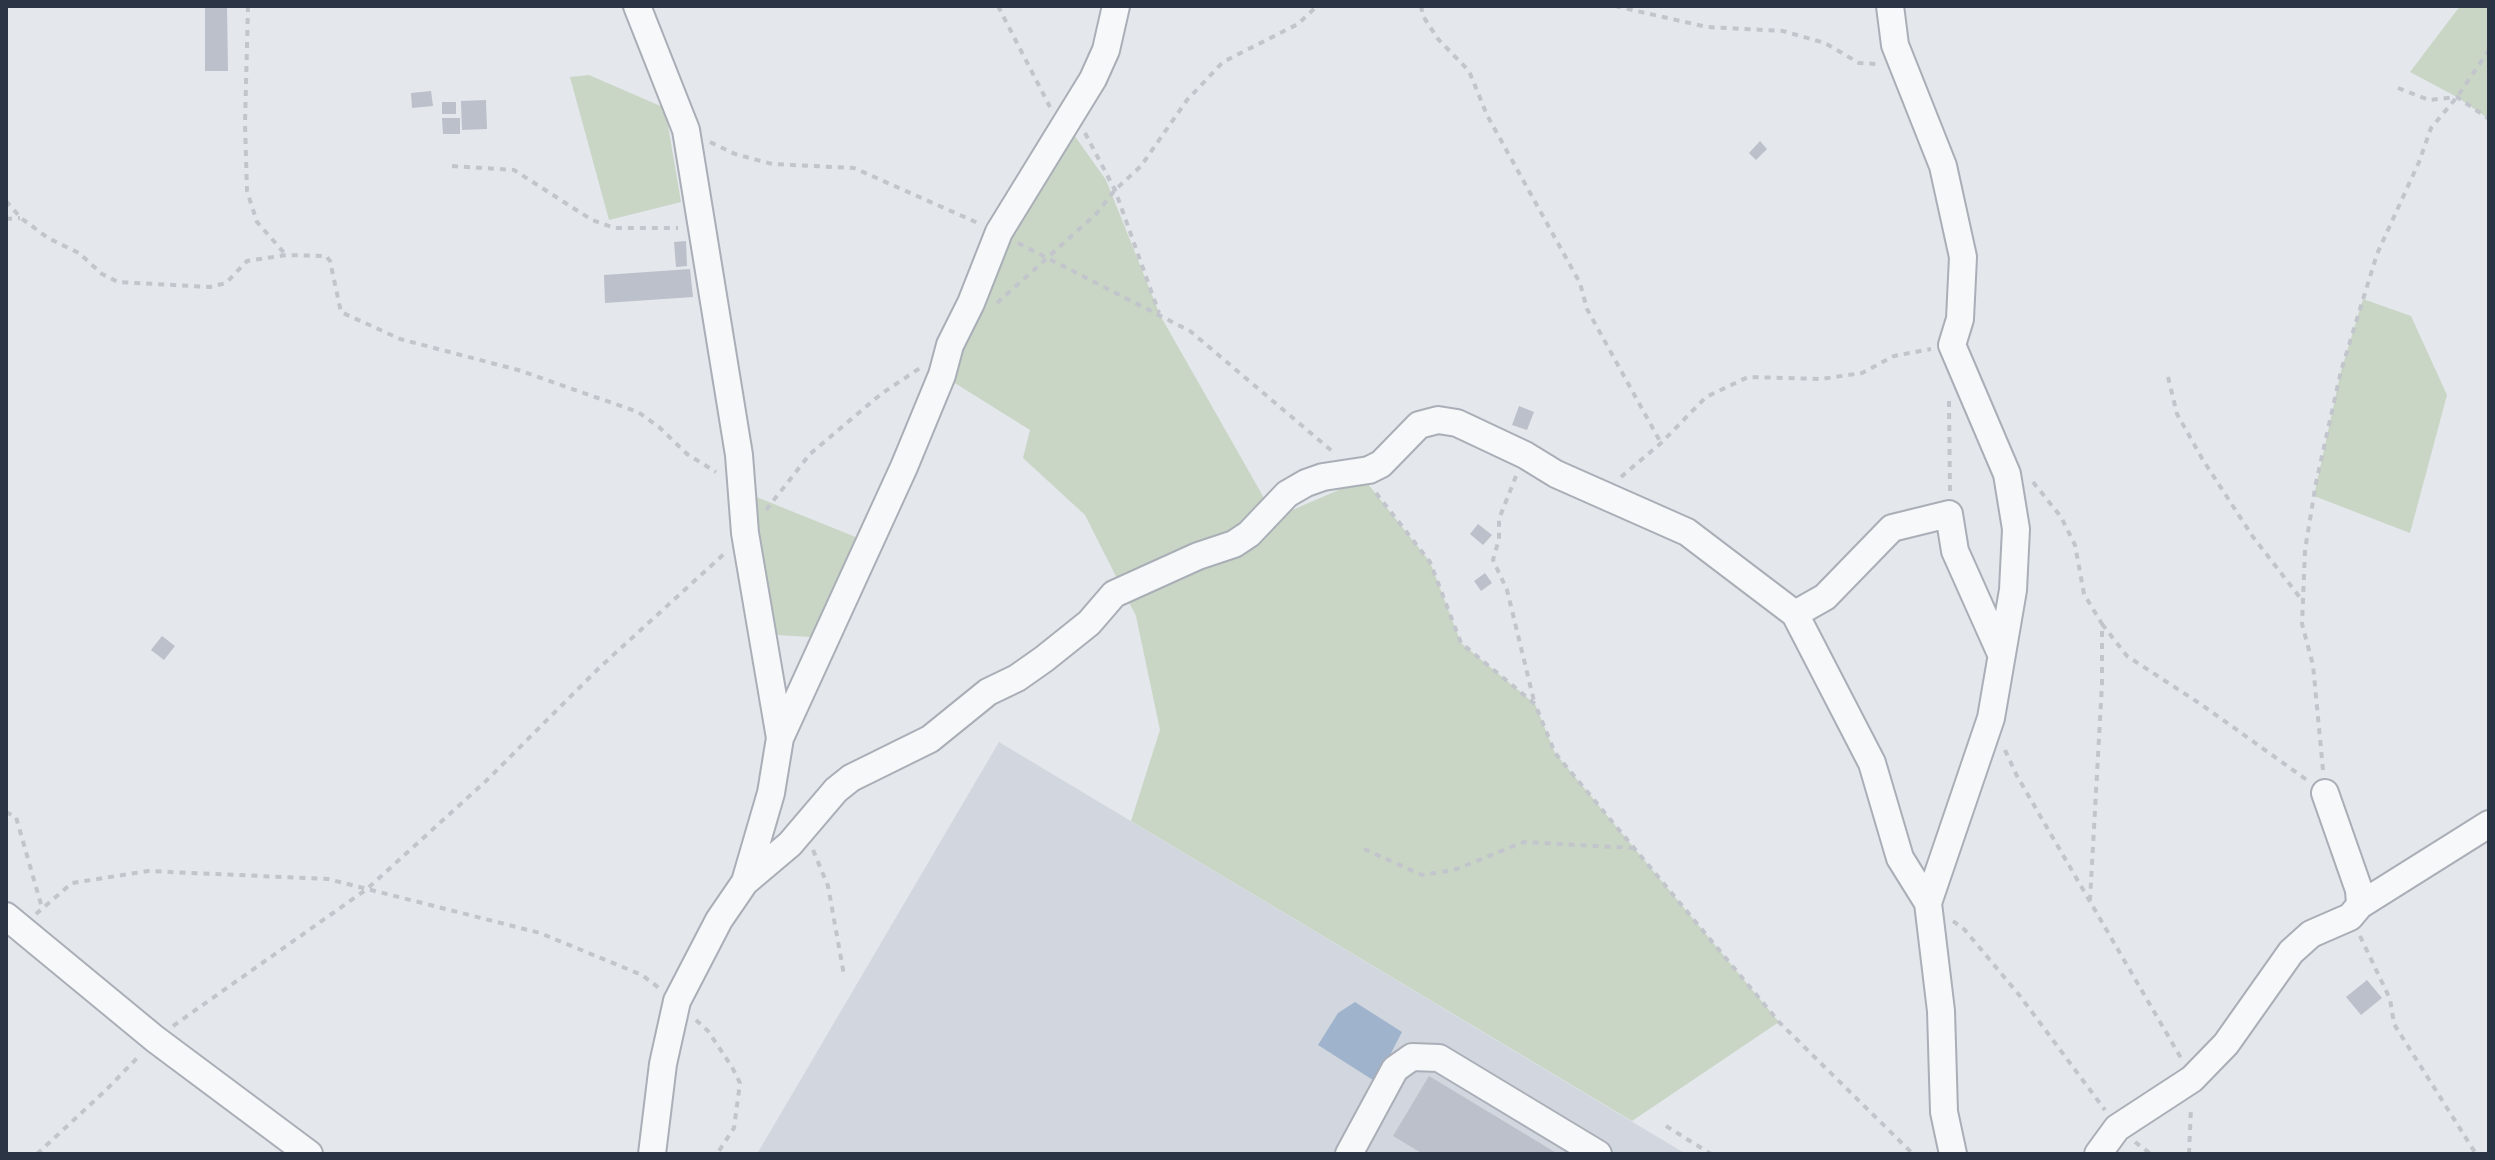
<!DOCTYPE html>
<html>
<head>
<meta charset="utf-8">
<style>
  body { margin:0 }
  #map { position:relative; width:2495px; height:1160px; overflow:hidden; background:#e4e7ec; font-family:"Work Sans",sans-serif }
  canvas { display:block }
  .frame { position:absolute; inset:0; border:8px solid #2b3445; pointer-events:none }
</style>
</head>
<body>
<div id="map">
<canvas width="2495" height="1160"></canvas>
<div class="frame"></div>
</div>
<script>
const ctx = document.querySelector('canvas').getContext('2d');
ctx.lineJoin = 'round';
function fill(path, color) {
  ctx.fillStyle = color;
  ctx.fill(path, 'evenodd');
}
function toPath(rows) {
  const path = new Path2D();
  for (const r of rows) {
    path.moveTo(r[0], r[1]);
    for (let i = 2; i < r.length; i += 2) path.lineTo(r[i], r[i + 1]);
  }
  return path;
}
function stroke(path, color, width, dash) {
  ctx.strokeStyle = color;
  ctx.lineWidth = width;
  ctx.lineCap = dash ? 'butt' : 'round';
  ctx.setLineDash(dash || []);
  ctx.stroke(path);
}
fill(toPath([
  [999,742,1686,1154,757,1154]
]), '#d2d6de');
fill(toPath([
  [2460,6,2489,6,2489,119,2457,97,2410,72],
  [589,75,665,108,681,202,609,220,570,77],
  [1062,118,1106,180,1160,315,1264,498,1283,514,1364,479,1430,562,1461,643,1535,704,1555,753,1779,1022,1632,1121,1131,821,1160,730,1136,616,1085,515,1023,458,1030,430,942,375],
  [2363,299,2411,316,2447,395,2410,533,2314,496,2341,371],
  [744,492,868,542,826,638,762,634]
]), '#c9d6c5');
fill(toPath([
  [1355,1002,1402,1032,1376,1082,1318,1045,1338,1013]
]), '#9fb4cc');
fill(toPath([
  [227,7,228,71,205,71,205,8],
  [431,91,433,106,412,108,411,93],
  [486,100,487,129,462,130,461,101],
  [442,102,456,102,456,114,442,114],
  [442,118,460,118,460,134,443,134],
  [1760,141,1767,149,1756,160,1749,153],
  [686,241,687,266,676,267,674,242],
  [690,269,693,297,605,303,604,275],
  [1519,406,1534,412,1527,430,1512,425],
  [1478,524,1492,535,1483,545,1470,534],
  [1485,573,1492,583,1481,591,1474,581],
  [162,636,175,646,164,660,151,650],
  [2367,980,2382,998,2361,1015,2346,997],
  [1429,1076,1558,1154,1423,1154,1393,1136]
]), '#bbc0ca');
const minor = toPath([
  [637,6,686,130,739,455,745,533,780,738],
  [1890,6,1895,45,1943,166,1963,257,1960,319,1952,345,2007,474,2016,529,2013,590,1991,718,1928,903,1941,1011,1944,1112,1953,1154],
  [1795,614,1825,597,1892,528,1949,514,1955,551,2001,654],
  [745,882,790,844,836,790,851,778,930,739,988,692,1017,678,1044,659,1089,623,1114,594,1198,556,1234,544,1249,534,1287,494,1306,483,1323,477,1369,470,1381,464,1419,425,1438,420,1457,423,1525,455,1556,474,1687,532,1795,614,1872,763,1900,858,1928,903],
  [2360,905,2489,824],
  [6,916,155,1039,309,1154],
  [652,1154,663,1064,677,1001,719,920,745,882,771,793,780,738,904,467,942,375,950,345,971,303,999,232,1093,79,1106,50,1116,6],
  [1349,1154,1395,1069,1412,1057,1439,1058,1598,1154],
  [2098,1154,2117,1128,2192,1079,2226,1044,2291,952,2311,934,2350,917,2360,905,2359,890,2325,793]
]);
stroke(minor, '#a9aeb7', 30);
stroke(toPath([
  [248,6,245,123,247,191,257,222,286,255],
  [998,6,1050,107],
  [1421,6,1423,16,1438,39,1469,71,1487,115,1580,283,1587,309,1661,443],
  [1615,6,1707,27,1783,31,1825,43,1859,63,1877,64],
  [2398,88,2429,100,2457,97,2489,119],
  [1085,133,1115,190,1159,313],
  [710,142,735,154,772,164,854,168,978,223],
  [452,166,514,170,592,220,615,228,678,228],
  [6,201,21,218,48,238,79,253,102,274,118,282,210,287,226,283,247,261,286,255,326,256,330,261,341,312,400,339,518,370,638,412,659,427,687,454,716,472],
  [6,219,20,218],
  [1018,243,1190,331,1332,451],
  [997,303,1096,214,1115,190,1141,166,1187,100,1223,62,1298,24,1317,6],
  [2168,377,2177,414,2203,460,2253,537,2302,600],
  [1949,401,1950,492],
  [1516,476,1499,519,1499,539,1493,560,1507,590,1534,701],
  [1621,477,1661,443,1706,397,1748,377,1821,379,1862,373,1894,356,1931,349],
  [2033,482,2061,517,2075,545,2084,594,2102,624,2102,684,2090,900],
  [1376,493,1430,562,1461,643,1535,704,1555,753,1779,1022,1913,1154],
  [766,510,810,454,881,394,920,368],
  [2102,624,2127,656,2202,705,2307,780],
  [2005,750,2017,776,2181,1058],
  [2323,770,2313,665,2302,624,2305,550,2316,483,2341,371,2377,254,2419,162,2431,128,2457,97,2489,50],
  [6,812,16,817,42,908],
  [1364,849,1422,875,1454,870,1524,842,1634,848],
  [813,850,828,886,844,975],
  [36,914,72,883,148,871,328,879,540,933,642,975,659,988],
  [1953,921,1964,929,2020,996,2105,1110],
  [2360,936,2390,999,2394,1024,2476,1154],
  [696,1020,708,1031,732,1067,740,1083,734,1128,717,1154],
  [173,1026,367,889,486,781,599,668,724,554],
  [1666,1126,1711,1154],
  [2135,1142,2151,1154],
  [37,1154,106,1090,140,1055],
  [2189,1154,2191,1108]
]), '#c2c5cb', 4, [6, 6]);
stroke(minor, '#f7f8fa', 26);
</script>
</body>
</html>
